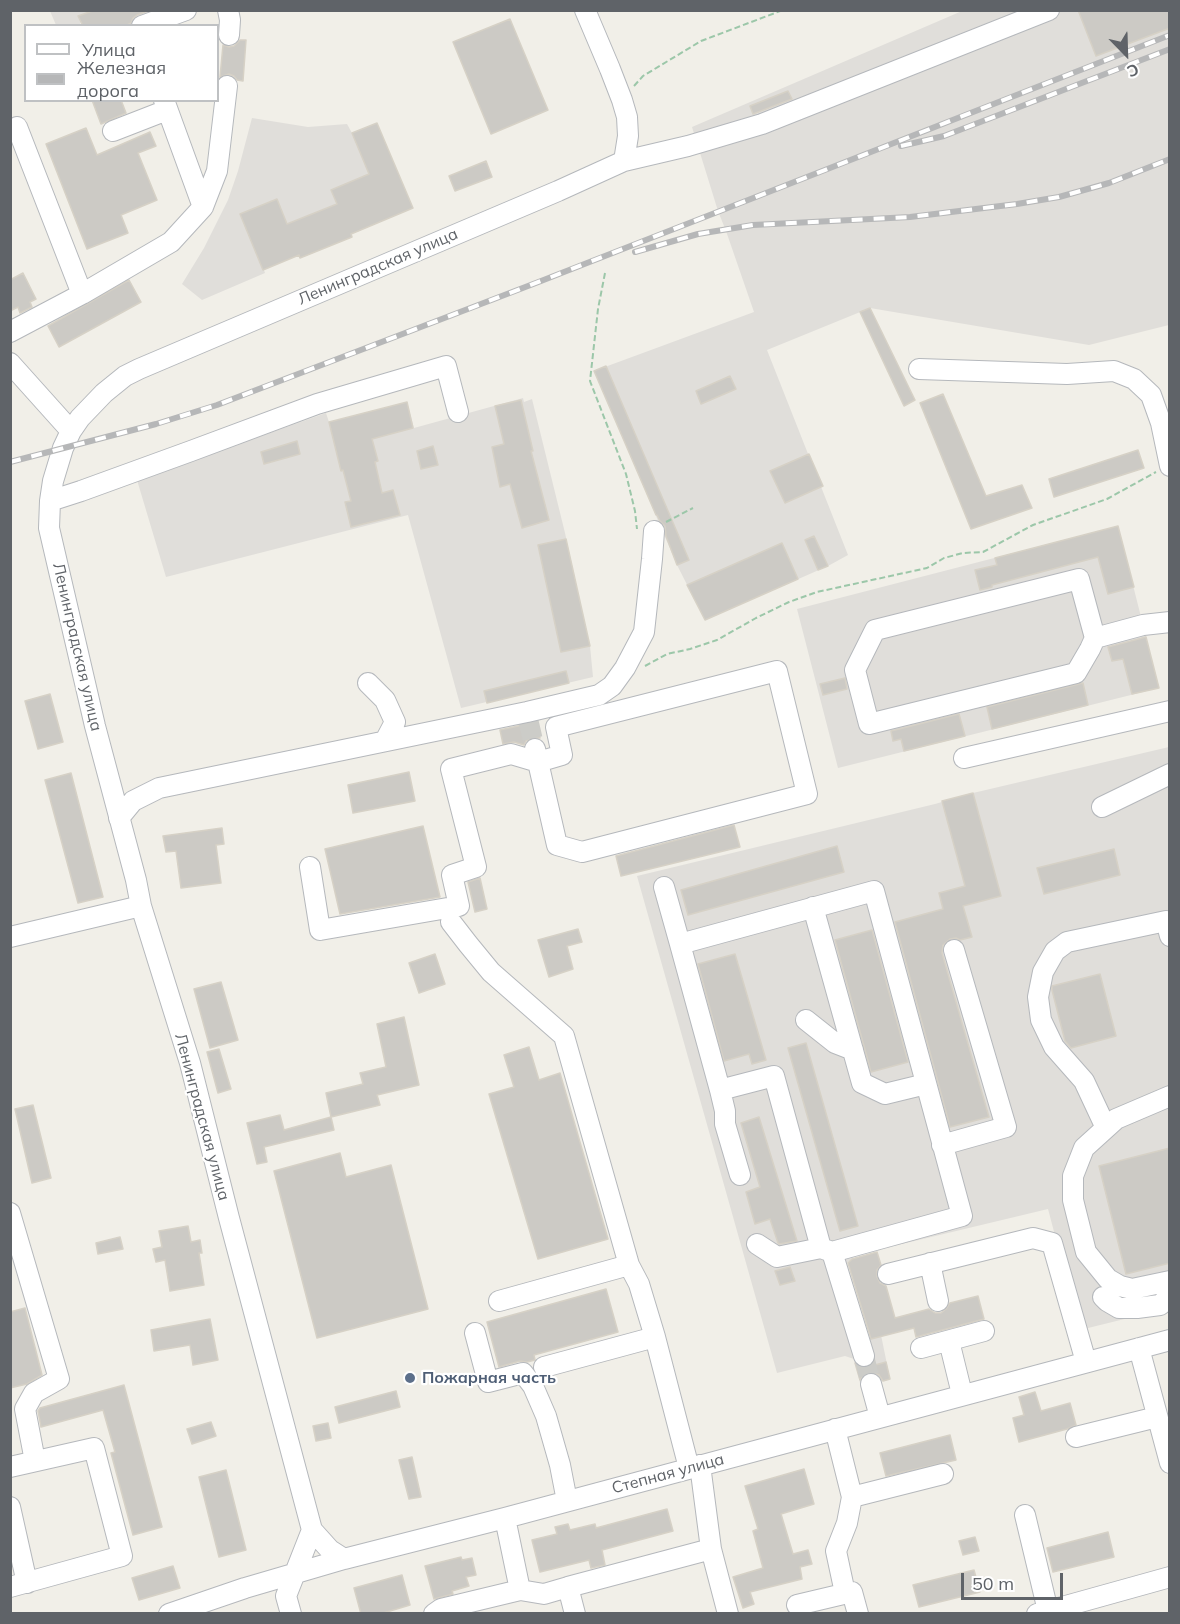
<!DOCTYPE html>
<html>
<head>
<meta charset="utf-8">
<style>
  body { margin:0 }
  #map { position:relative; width:1180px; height:1624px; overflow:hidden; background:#f1efe8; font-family:Mulish,sans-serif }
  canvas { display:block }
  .frame { position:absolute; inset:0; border:12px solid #5f6368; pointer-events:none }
  .legend { position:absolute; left:24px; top:24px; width:195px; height:78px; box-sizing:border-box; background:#fff; border:2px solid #bfc1c3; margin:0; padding:8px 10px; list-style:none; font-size:18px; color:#5f6368 }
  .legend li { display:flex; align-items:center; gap:12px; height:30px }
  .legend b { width:30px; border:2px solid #bfc1c3 }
  .north { position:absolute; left:1096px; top:24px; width:60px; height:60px; -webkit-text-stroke:4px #fff; paint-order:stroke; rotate:157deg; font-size:16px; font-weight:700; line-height:24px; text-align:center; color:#5f6368 }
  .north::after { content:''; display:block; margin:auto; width:21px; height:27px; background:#5f6368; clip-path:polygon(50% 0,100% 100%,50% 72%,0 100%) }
  .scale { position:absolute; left:961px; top:1573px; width:102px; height:27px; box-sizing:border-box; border:3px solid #5f6368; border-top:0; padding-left:8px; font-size:18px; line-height:21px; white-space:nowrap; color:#5f6368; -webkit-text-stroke:4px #fff; paint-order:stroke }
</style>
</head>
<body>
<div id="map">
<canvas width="1180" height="1624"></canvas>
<div class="frame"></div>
<ul class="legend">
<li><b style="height:8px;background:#fff"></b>Улица</li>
<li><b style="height:8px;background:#b6b7b8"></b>Железная дорога</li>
</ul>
<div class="north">С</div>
<div class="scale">50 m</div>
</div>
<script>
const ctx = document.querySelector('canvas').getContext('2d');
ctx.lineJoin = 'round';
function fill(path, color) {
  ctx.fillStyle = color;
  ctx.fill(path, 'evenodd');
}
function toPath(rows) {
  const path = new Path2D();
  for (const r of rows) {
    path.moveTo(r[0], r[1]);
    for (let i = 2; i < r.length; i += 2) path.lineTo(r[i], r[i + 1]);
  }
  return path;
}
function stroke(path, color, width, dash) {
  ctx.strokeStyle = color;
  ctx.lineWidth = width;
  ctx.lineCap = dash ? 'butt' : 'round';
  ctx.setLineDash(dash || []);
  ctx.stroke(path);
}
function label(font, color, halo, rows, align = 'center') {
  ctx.font = font + ' Mulish,sans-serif';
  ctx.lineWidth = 4.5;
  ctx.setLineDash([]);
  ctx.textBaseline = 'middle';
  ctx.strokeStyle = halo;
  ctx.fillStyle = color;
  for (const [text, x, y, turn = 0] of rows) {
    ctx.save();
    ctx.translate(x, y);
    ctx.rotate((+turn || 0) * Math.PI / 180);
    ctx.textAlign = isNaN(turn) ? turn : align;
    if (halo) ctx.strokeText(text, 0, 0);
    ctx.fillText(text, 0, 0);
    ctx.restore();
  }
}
fill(toPath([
  [50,11,161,11,134,19,134,21,125,26,83,25,81,23,79,25,56,25],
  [962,11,1169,11,1169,325,1089,345,870,308,767,350,848,555,828,566,705,620,677,565,594,371,754,312,726,231,718,211,692,127],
  [252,118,308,127,347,124,352,133,377,123,413,208,352,234,352,237,300,258,298,255,264,270,265,273,202,300,182,284,204,248,228,200,238,171],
  [523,398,524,402,532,399,565,533,590,646,593,677,461,708,408,515,166,577,137,480,326,413,329,422,407,402,414,428],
  [1118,526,1159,688,838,768,797,609],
  [1169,747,1169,1308,1080,1330,1048,1209,856,1255,847,1263,867,1338,881,1335,890,1379,861,1387,854,1359,845,1356,777,1373,637,876,935,804,973,793]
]), '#e0deda');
const building = toPath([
  [95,10,150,10,137,15,133,18,131,23,125,26,83,26,78,16,95,10],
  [1078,10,1170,10,1170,28,1096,56,1078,10],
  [510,19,548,110,491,134,453,42,510,19],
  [240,40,246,40,243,81,237,80,234,76,229,74,220,77,223,45,229,47,234,46,240,40],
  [788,91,792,99,753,114,750,106,788,91],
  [92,100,121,100,126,113,101,124,92,100],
  [377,123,413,208,351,234,352,237,300,258,299,255,263,270,240,214,277,199,287,224,337,204,331,190,369,174,352,133,377,123],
  [86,128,97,155,150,132,156,146,138,153,157,200,121,215,128,233,87,249,46,144,86,128],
  [486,161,492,177,455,191,449,176,486,161],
  [23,273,36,299,30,302,32,307,20,313,18,307,10,311,10,280,23,273],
  [129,280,141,302,59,347,48,326,129,280],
  [870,308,915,400,904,406,860,312,870,308],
  [606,366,689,560,677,565,666,536,665,526,660,521,657,515,656,515,594,371,606,366],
  [730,376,736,389,701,404,696,391,730,376],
  [943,394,986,496,1022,485,1032,508,971,529,920,403,943,394],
  [521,400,533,451,531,451,549,520,522,528,510,484,500,487,492,447,504,444,495,406,521,400],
  [407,402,413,428,372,439,378,461,375,462,382,493,393,490,400,515,351,527,345,502,351,501,343,470,341,471,329,422,407,402],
  [297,441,300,454,264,464,261,452,297,441],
  [433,446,438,465,421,469,417,451,433,446],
  [1138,450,1144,468,1054,497,1049,479,1138,450],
  [809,454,823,486,785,503,770,471,809,454],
  [1118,526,1134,587,1108,594,1098,557,992,585,992,587,980,590,975,570,997,565,995,558,1118,526],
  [814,536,828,566,818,570,805,540,814,536],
  [566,539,590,646,561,652,538,545,566,539],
  [782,543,798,579,705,620,687,585,782,543],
  [1146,637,1159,688,1132,694,1123,659,1112,661,1108,647,1146,637],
  [566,671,569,683,487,703,484,691,566,671],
  [845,678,847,689,823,695,820,684,845,678],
  [1083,683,1088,705,992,729,987,707,1083,683],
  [50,694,63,742,38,749,25,701,50,694],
  [959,714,965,736,904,751,901,739,893,741,891,731,959,714],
  [536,722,540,738,532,738,526,741,524,745,514,742,503,744,500,730,536,722],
  [409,772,415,801,353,813,348,785,409,772],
  [71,773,103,897,78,903,45,780,71,773],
  [973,793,1001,896,963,906,972,937,960,940,956,938,950,939,943,945,942,953,989,1117,950,1127,895,922,943,909,939,893,965,886,942,801,973,793],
  [734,825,740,847,621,876,616,856,734,825],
  [423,826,440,897,340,914,325,849,423,826],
  [222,828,224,844,216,845,221,883,181,888,176,851,166,852,163,836,222,828],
  [837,846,844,872,688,915,681,890,837,846],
  [1114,849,1120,875,1044,894,1037,868,1114,849],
  [480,878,487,909,475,912,468,882,480,878],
  [578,929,582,942,567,946,573,969,549,977,538,940,578,929],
  [872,930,908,1062,871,1072,835,940,872,930],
  [435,954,445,984,419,993,409,963,435,954],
  [735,954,766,1060,752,1064,749,1054,724,1061,698,964,735,954],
  [1100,974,1116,1036,1071,1048,1065,1041,1052,990,1052,986,1100,974],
  [221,982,238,1040,210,1048,194,989,221,982],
  [404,1017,419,1085,377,1095,380,1105,331,1117,326,1093,363,1084,360,1073,386,1067,377,1024,404,1017],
  [806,1043,858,1226,840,1231,788,1048,806,1043],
  [529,1047,539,1080,560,1073,608,1239,538,1259,489,1094,514,1087,504,1055,529,1047],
  [219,1049,231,1089,218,1093,207,1052,219,1049],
  [33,1105,51,1178,32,1183,15,1109,33,1105],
  [280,1115,284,1130,331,1117,334,1130,264,1147,267,1162,257,1164,247,1123,280,1115],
  [759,1117,797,1241,779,1244,778,1243,770,1219,755,1224,746,1192,760,1187,741,1123,759,1117],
  [1170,1148,1170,1263,1126,1274,1099,1166,1170,1148],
  [340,1153,346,1177,391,1165,428,1309,317,1338,274,1171,340,1153],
  [188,1226,191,1242,200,1240,202,1253,199,1253,204,1285,170,1291,165,1260,156,1262,153,1249,162,1247,159,1231,188,1226],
  [120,1237,123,1249,98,1254,96,1243,120,1237],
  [877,1252,881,1265,877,1270,877,1277,880,1283,886,1286,895,1318,929,1309,935,1313,941,1313,946,1309,950,1303,978,1296,984,1319,916,1337,914,1328,871,1339,848,1263,852,1259,877,1252],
  [790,1267,795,1281,780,1285,775,1271,790,1267],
  [606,1289,618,1332,534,1355,535,1360,527,1362,520,1361,499,1367,487,1322,606,1289],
  [25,1308,42,1375,27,1384,10,1388,10,1312,25,1308],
  [210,1319,218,1360,193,1365,190,1345,154,1351,151,1330,210,1319],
  [874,1362,875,1365,886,1362,890,1379,883,1381,879,1375,873,1372,868,1372,863,1375,860,1380,855,1363,861,1367,867,1368,874,1362],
  [124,1385,162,1527,133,1535,111,1453,115,1452,103,1410,41,1427,38,1411,40,1408,124,1385],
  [396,1391,400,1407,339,1423,335,1407,396,1391],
  [1035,1392,1041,1411,1070,1403,1076,1425,1067,1429,1019,1442,1013,1418,1024,1415,1019,1397,1035,1392],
  [211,1422,216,1436,192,1444,187,1429,211,1422],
  [328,1423,331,1438,316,1441,313,1426,328,1423],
  [950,1435,956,1460,886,1476,880,1453,950,1435],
  [412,1457,421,1497,409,1499,399,1460,412,1457],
  [804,1469,814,1504,781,1514,793,1554,808,1550,812,1564,800,1567,802,1579,750,1592,754,1604,743,1608,733,1577,763,1568,753,1531,758,1529,745,1486,804,1469],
  [226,1470,246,1550,219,1557,199,1477,226,1470],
  [667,1509,673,1531,602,1550,605,1565,591,1568,589,1560,540,1572,532,1540,557,1534,555,1527,568,1524,570,1530,595,1524,596,1528,667,1509],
  [1108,1532,1114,1557,1053,1572,1047,1548,1108,1532],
  [975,1537,979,1551,963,1555,959,1541,975,1537],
  [461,1557,462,1560,472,1558,476,1575,466,1577,469,1586,452,1591,453,1594,434,1599,425,1566,461,1557],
  [173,1566,180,1588,139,1600,132,1578,173,1566],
  [974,1570,980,1592,919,1607,913,1585,974,1570],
  [402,1575,410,1605,380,1614,361,1614,354,1588,402,1575]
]);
fill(building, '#cccac5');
stroke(building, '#d6d1c6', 1.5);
stroke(toPath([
  [528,719,535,749],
  [864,1356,871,1384]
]), '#ccccc8', 20, [20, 10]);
const minor = toPath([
  [228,10,230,20,229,35],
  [142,26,186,10],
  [17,127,82,294],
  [113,131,167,110],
  [624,161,688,146,762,124,1049,10],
  [203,207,217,171,227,86],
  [10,332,82,294,171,242,203,207,164,100],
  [10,363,71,431],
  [919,369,1067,374,1114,371,1134,379,1151,395,1161,423,1170,466],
  [50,501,81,491,191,451,317,404,446,366,458,412],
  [1095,638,1079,579,875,630,855,670,869,724,1076,673,1090,649,1095,638,1143,625,1170,622],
  [368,683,385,700,395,722,385,741],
  [964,758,1170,711],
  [1102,807,1170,774],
  [119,818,133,801,159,788,527,712,599,695,612,686,625,668,644,632,652,559,654,531],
  [310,867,320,930,459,906,452,875,476,867,451,769,511,754,538,762,562,755,556,727,777,671,807,794,582,852,557,845,538,762,535,749],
  [664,887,680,944],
  [813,907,862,1083,885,1094,926,1084],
  [451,922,468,944,491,972,564,1036,629,1265,639,1284,655,1337,689,1468],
  [10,937,141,906],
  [806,1020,835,1043,853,1050],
  [720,1090,725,1111,725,1124,740,1175],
  [1170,1096,1116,1119,1084,1148,1073,1176,1073,1200,1086,1252,1108,1279,1120,1286,1132,1289,1170,1281],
  [1106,1128,1084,1081,1054,1047,1041,1020,1038,997,1043,972,1055,951,1067,942,1166,921,1170,936],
  [942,1145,1006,1127,954,950],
  [10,1213,59,1379,34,1393,25,1409,35,1461],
  [757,1244,777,1257,821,1248],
  [832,1252,962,1216,874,891,680,944,720,1090,774,1076,821,1248,832,1252,864,1356],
  [930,1263,938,1301],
  [888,1274,1033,1238,1052,1243,1086,1362],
  [1103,1297,1107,1301,1119,1308,1137,1308,1160,1305,1170,1296],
  [499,1301,629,1265],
  [475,1333,488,1382,523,1373,533,1386,546,1416,560,1465,567,1501],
  [949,1341,962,1394],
  [921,1348,984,1331],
  [1139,1348,1170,1463],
  [544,1367,655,1337],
  [871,1384,880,1417],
  [835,1429,852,1497,943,1474],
  [1076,1437,1157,1417],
  [700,1465,711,1549,728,1614],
  [10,1467,94,1448,122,1556,10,1587],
  [10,1507,27,1583],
  [1025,1515,1048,1611],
  [505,1518,520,1590,544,1594,568,1587,575,1614],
  [312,1530,330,1550,344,1559],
  [568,1587,711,1549],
  [845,1593,836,1551,847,1523,852,1497],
  [797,1605,852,1592,858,1614],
  [169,1614,245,1588,344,1559,505,1518,1170,1340],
  [291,1614,286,1596,312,1530,229,1218,190,1063,141,906,136,880,95,726,49,528,50,501,53,481,63,448,71,431,80,418,104,393,125,376,139,369,558,191,624,161,628,136,627,117,622,100,610,69,585,10],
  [434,1614,441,1609,520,1590],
  [1037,1614,1170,1577]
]);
stroke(minor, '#b5b8bc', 22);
stroke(toPath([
  [634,86,643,76,701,41,783,10],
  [605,273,598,309,590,381,626,474,635,511,637,529],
  [666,522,693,508],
  [645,666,667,654,690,649,717,640,756,618,789,602,817,592,927,568,944,558,963,553,983,552,1033,525,1107,499,1156,472]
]), '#9cc7a9', 2, [6, 3]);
stroke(minor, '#fff', 20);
const rail = toPath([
  [901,146,944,136,1170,49],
  [635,252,698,234,753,225,910,217,1017,204,1059,197,1109,183,1170,159],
  [10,462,156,424,217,405,541,281,1170,35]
]);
stroke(rail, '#b6b7b8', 6);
stroke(rail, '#fff', 4, [11]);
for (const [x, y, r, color] of [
  [410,1378,6,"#5c6f8a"]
]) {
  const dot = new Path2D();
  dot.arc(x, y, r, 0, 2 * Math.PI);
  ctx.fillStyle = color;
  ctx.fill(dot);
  stroke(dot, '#fff', 2);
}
label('16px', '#5f6368', '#fff', [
  ["Ленинградская улица",378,267,-23],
  ["Ленинградская улица",77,647,77],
  ["Ленинградская улица",202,1117,75],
  ["Степная улица",668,1474,-15]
]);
label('bold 16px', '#4e5e75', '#fff', [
  ["Пожарная часть",422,1378]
], 'left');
</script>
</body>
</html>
